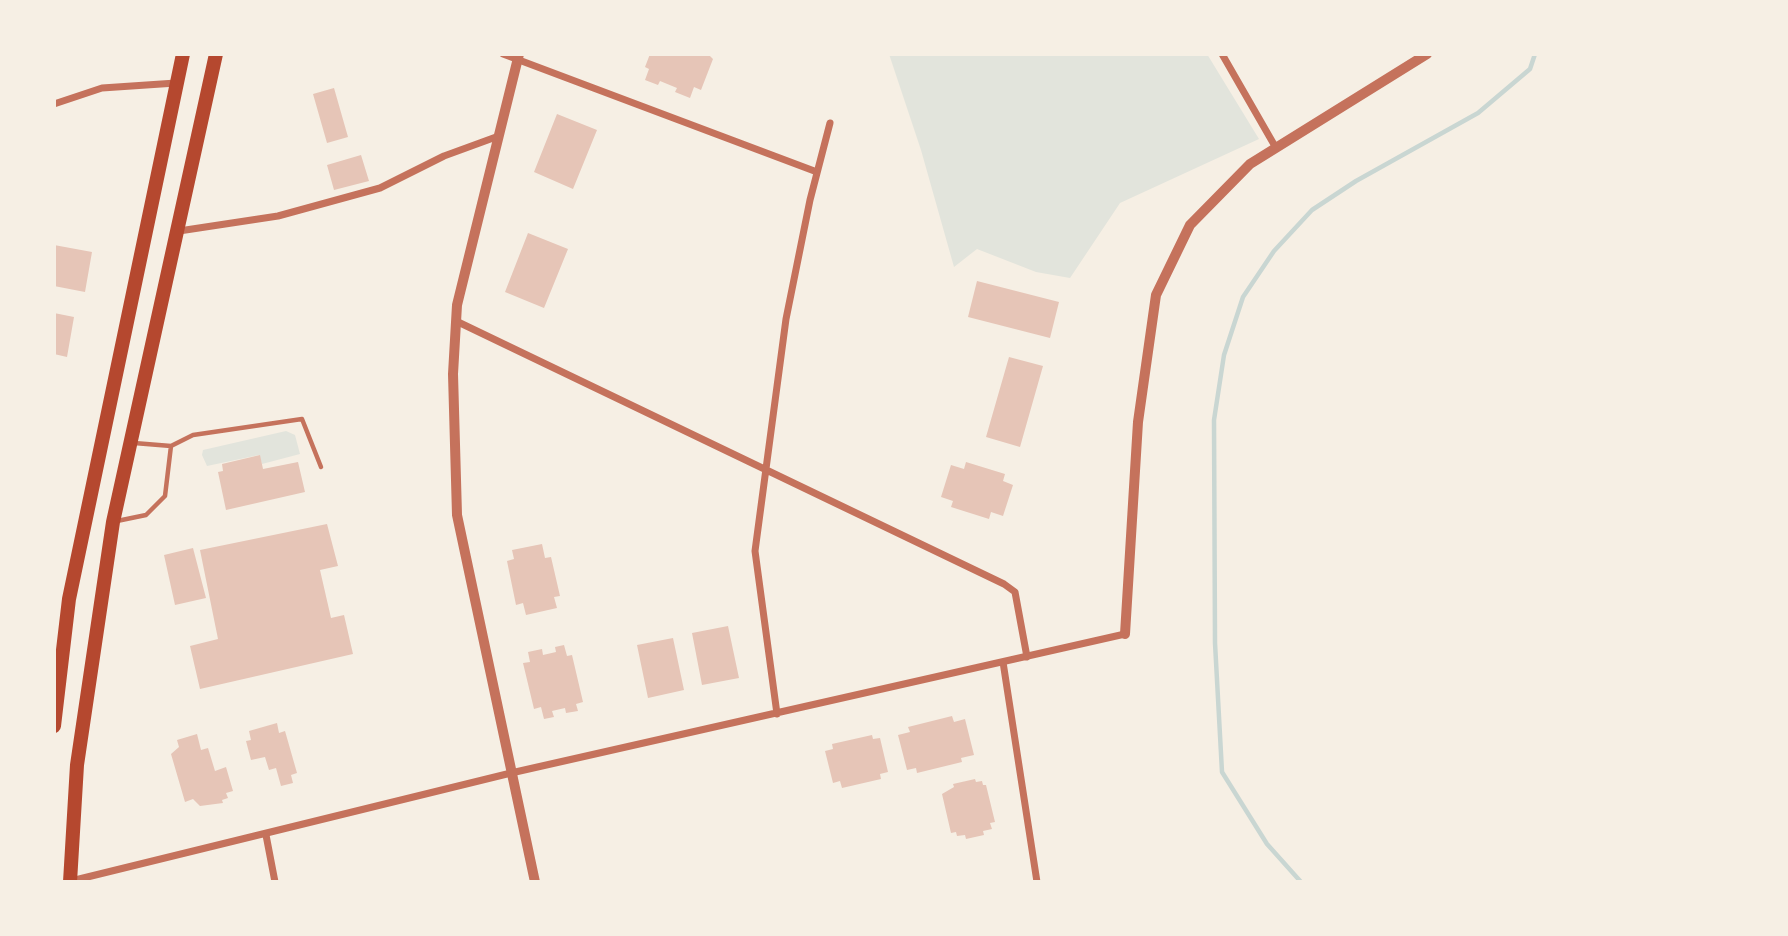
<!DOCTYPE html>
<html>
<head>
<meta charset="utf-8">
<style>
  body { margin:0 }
  #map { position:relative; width:1788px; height:936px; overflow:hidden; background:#f6efe4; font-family:Rubik,sans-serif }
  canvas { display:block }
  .frame { position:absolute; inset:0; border:56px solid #f6efe4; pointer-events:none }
</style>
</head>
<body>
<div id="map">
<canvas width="1788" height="936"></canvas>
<div class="frame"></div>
</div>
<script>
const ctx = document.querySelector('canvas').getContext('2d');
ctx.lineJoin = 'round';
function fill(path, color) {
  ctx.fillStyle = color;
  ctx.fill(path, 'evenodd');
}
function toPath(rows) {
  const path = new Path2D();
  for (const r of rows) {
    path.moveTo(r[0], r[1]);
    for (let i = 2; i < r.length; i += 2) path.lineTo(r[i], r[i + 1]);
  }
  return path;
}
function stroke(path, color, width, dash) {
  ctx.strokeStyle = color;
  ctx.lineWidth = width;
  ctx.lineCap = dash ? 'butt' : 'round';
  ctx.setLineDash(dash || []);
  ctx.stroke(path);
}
fill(toPath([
  [889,54,1207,54,1259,139,1120,203,1070,278,1036,272,977,249,954,267,921,150],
  [286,431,295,435,300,454,262,464,259,455,207,466,202,455,203,450]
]), '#e2e4dc');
stroke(toPath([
  [1301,882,1267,844,1222,772,1215,643,1214,420,1224,355,1243,297,1274,251,1312,210,1356,181,1478,113,1530,69,1535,54]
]), '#c9d6d2', 4.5);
fill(toPath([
  [650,54,708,54,713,59,701,90,694,87,690,98,675,92,677,88,660,81,658,85,645,80,649,69,645,67],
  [334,88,348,137,327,143,313,94],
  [557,114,597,130,573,189,534,172],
  [361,155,369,181,334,190,327,165],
  [528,233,568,249,544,308,505,292],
  [54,245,92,252,85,292,54,286],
  [977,281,1059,302,1050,338,968,317],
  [54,313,74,317,67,357,54,354],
  [1009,357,1043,366,1020,447,986,437],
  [260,455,263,469,298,462,305,492,226,510,218,472,223,471,222,464],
  [966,462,1005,474,1003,481,1013,485,1003,516,991,512,989,519,951,507,953,501,941,497,951,465,964,469],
  [327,524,338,566,320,570,331,618,344,615,353,654,200,689,190,646,218,639,200,550],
  [542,544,545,558,551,557,560,596,554,597,557,608,526,615,523,603,516,605,507,561,514,559,512,550],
  [193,548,206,598,175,605,164,555],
  [728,626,739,678,702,685,692,633],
  [673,638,684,690,648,698,637,645],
  [564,645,567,656,572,655,583,702,576,704,578,711,566,713,565,708,552,711,554,717,544,719,541,707,534,709,523,663,530,662,528,652,542,649,543,655,556,652,555,647],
  [952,716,954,722,965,719,974,755,961,758,962,762,917,773,916,768,907,770,898,735,910,732,908,727],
  [277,723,279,733,285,731,297,773,291,775,293,783,281,786,276,768,269,770,265,757,251,760,246,741,251,740,249,731],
  [197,734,201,750,208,748,215,771,226,767,233,791,226,793,228,798,222,800,223,803,200,806,193,799,185,802,171,754,179,747,177,740],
  [872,735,873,739,880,738,888,772,880,774,881,779,842,788,840,781,833,783,825,751,833,749,832,744],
  [975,779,976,782,982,781,983,785,986,785,995,822,990,823,992,829,983,831,984,835,966,839,965,835,957,836,956,832,951,833,942,794,954,787,953,784]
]), '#e6c5b7');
stroke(toPath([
  [134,443,171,446],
  [117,521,146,515,165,496,171,446,193,435,302,419,321,467]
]), '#c5725c', 4.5);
stroke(toPath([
  [503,54,817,172],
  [1222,54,1276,148],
  [54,104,102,88,176,83],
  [179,231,278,216,380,188,444,156,496,137],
  [456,321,1004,584,1015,592,1027,657],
  [1003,662,1037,882],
  [777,714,755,551,786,319,810,200,830,123],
  [266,835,275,882],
  [71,881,511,773,1125,634]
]), '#c5725c', 7);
stroke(toPath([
  [519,54,457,305,453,374,457,515,535,882],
  [1125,634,1138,422,1156,295,1190,225,1250,164,1427,54]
]), '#c5725c', 10);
stroke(toPath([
  [54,726,69,599,183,54],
  [70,882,77,765,113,522,216,54]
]), '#b5482f', 14);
</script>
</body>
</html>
